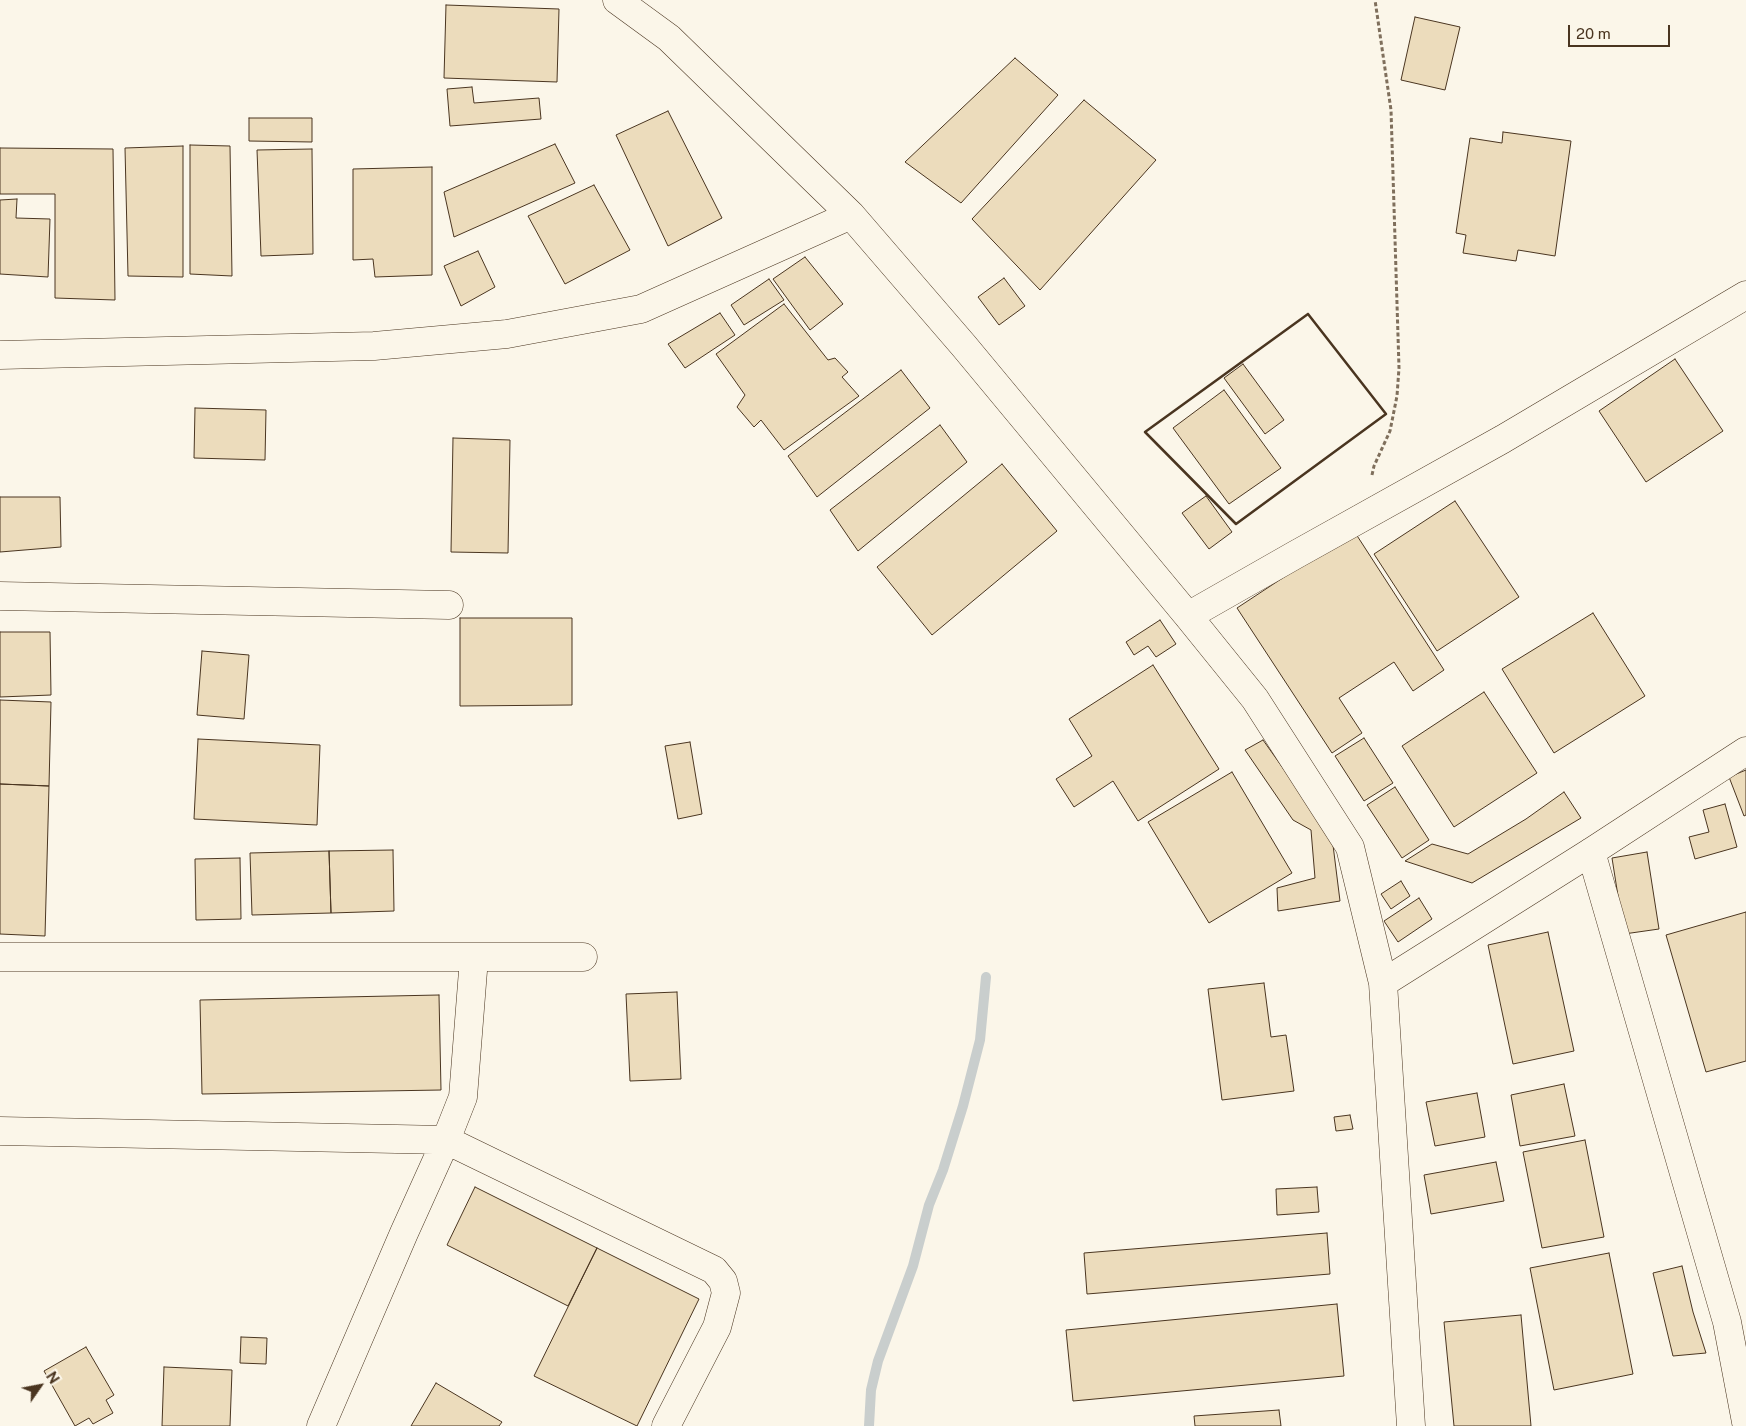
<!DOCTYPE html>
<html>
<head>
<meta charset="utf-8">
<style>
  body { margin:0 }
  #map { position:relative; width:1746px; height:1426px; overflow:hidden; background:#fbf6e9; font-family:"Public Sans",sans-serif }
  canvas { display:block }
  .north { position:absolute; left:15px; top:1361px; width:50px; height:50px; -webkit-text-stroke:4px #fbf6e9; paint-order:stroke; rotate:57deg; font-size:14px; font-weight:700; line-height:20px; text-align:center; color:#4a3520 }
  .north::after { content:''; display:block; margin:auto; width:18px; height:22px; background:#4a3520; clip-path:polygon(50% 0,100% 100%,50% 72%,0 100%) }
  .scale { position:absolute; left:1568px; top:25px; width:102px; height:22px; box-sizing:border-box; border:2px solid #4a3520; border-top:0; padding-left:6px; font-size:15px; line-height:18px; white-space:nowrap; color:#4a3520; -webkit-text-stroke:4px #fbf6e9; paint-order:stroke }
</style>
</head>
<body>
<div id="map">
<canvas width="1746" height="1426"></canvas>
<div class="north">N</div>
<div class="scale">20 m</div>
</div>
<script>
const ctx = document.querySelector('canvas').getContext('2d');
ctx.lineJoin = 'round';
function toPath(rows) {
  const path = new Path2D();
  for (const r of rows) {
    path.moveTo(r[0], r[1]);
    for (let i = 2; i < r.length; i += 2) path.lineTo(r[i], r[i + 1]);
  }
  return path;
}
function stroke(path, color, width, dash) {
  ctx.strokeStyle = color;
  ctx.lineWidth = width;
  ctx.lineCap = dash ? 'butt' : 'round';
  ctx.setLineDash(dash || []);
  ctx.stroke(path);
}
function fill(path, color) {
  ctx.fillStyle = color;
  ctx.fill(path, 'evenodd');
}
stroke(toPath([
  [869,1426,871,1390,878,1361,913,1266,929,1205,943,1170,963,1106,980,1040,986,977]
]), '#c9cecd', 10);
const building = toPath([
  [446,5,559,9,557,82,444,78,446,5],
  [1415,17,1460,27,1445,90,1401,80,1415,17],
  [1015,58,1058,95,961,203,905,162,1015,58],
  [472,87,474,103,539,98,541,119,450,126,447,89,472,87],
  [1084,100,1156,160,1040,290,972,219,1084,100],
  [668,111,722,218,668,246,616,135,668,111],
  [249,118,312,118,312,142,249,141,249,118],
  [1503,132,1571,141,1555,256,1518,250,1516,261,1463,253,1466,235,1456,233,1470,138,1502,143,1503,132],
  [555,144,575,183,454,237,444,192,555,144],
  [190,145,230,146,232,276,190,274,190,145],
  [183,146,183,277,128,276,125,148,183,146],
  [0,148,113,149,115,300,55,298,55,194,0,194,0,148],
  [312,149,313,254,261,256,257,150,312,149],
  [432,167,432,275,375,277,373,259,353,260,353,169,432,167],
  [594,185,630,250,565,284,528,216,594,185],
  [17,199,16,218,50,219,48,277,0,274,0,200,17,199],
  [478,251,495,287,461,306,444,266,478,251],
  [805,257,843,304,810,330,773,279,805,257],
  [1004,278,1025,306,999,325,978,297,1004,278],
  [769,279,784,300,744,325,731,305,769,279],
  [784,304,828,360,835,358,848,372,842,377,859,396,784,450,761,420,754,427,737,407,745,395,716,354,784,304],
  [720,313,735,335,685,368,668,344,720,313],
  [1675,359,1723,431,1646,482,1599,411,1675,359],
  [1243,364,1284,420,1265,434,1224,378,1243,364],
  [901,370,930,408,817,497,788,456,901,370],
  [1224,390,1281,468,1229,504,1173,428,1224,390],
  [195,408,266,410,265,460,194,458,195,408],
  [940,425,967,462,858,551,830,510,940,425],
  [453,438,510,440,508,553,451,552,453,438],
  [1002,464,1057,531,932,635,877,567,1002,464],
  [1206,496,1232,532,1209,549,1182,513,1206,496],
  [0,497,60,497,61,547,0,552,0,497],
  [1455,501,1519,597,1437,651,1374,554,1455,501],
  [1354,531,1444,670,1413,691,1394,662,1339,698,1362,733,1332,753,1237,608,1354,531],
  [1593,613,1645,696,1554,753,1502,669,1593,613],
  [460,618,572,618,572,705,460,706,460,618],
  [1160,620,1176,644,1156,657,1148,646,1134,655,1126,642,1160,620],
  [0,632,50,632,51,695,0,697,0,632],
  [202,651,249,655,244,719,197,715,202,651],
  [1153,665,1219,769,1138,821,1113,781,1074,807,1056,779,1092,756,1069,719,1153,665],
  [1484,692,1537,773,1454,827,1402,746,1484,692],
  [0,700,51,702,49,786,0,784,0,700],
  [1364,738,1393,783,1364,801,1335,756,1364,738],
  [198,739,320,745,317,825,194,819,198,739],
  [1263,740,1332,837,1340,901,1278,911,1277,888,1315,878,1311,830,1293,820,1245,750,1263,740],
  [690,742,702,814,678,819,665,746,690,742],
  [1746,770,1746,815,1744,816,1729,777,1746,770],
  [1232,772,1292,873,1209,923,1148,822,1232,772],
  [0,784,49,786,45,936,0,934,0,784],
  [1395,787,1429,840,1402,858,1367,805,1395,787],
  [1564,792,1581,818,1472,883,1405,861,1432,844,1468,854,1526,819,1564,792],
  [1725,804,1737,847,1695,859,1689,837,1709,832,1703,810,1725,804],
  [393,850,394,911,331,913,329,851,393,850],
  [329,851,331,913,252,915,250,853,329,851],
  [1647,852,1659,929,1624,934,1612,858,1647,852],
  [240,858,241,919,196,920,195,859,240,858],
  [1401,881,1410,896,1391,909,1381,894,1401,881],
  [1419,898,1432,919,1398,942,1384,921,1419,898],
  [1746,912,1746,1061,1706,1072,1666,935,1746,912],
  [1548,932,1574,1051,1513,1064,1488,945,1548,932],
  [1264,983,1271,1037,1286,1035,1294,1091,1222,1100,1208,989,1264,983],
  [677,992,681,1079,630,1081,626,994,677,992],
  [439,995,441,1090,202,1094,200,1000,439,995],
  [1564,1084,1575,1136,1520,1146,1511,1095,1564,1084],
  [1477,1093,1485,1137,1435,1146,1426,1102,1477,1093],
  [1350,1115,1353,1129,1336,1131,1334,1117,1350,1115],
  [1585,1140,1604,1237,1542,1248,1523,1152,1585,1140],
  [1496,1162,1504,1201,1431,1214,1424,1175,1496,1162],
  [475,1187,597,1248,568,1306,447,1245,475,1187],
  [1317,1187,1319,1212,1277,1215,1276,1189,1317,1187],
  [1327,1233,1330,1274,1087,1294,1084,1253,1327,1233],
  [597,1248,699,1299,637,1426,534,1376,597,1248],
  [1609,1253,1633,1374,1554,1390,1530,1268,1609,1253],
  [1682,1266,1693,1312,1706,1353,1673,1356,1653,1273,1682,1266],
  [1337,1304,1344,1376,1073,1401,1066,1330,1337,1304],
  [1521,1315,1531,1426,1454,1426,1444,1322,1521,1315],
  [241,1337,267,1338,266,1364,240,1363,241,1337],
  [86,1347,114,1395,106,1400,113,1413,93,1424,89,1418,75,1426,44,1371,86,1347],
  [164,1367,232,1370,230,1426,162,1426,164,1367],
  [436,1383,502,1422,499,1426,411,1426,436,1383],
  [1279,1410,1281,1426,1195,1426,1194,1416,1279,1410]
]);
fill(building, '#ecdcbc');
stroke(building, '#4a3520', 1);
const minor = toPath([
  [617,0,669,38,851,215,964,346,1188,616,1255,699,1350,847,1383,983,1411,1426],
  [0,355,374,346,507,334,641,309,851,215],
  [0,596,449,605],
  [1188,616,1295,555,1503,439,1746,295],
  [1591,852,1727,1322,1746,1422],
  [0,957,583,957],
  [1383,983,1591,852,1746,751],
  [0,1131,446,1140,714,1270,723,1281,726,1293,717,1327,666,1426],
  [321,1426,404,1233,446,1140,463,1097,474,958]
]);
stroke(minor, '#4a3520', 29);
stroke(toPath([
  [1372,475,1374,466,1390,431,1397,396,1399,368,1391,110,1375,0]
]), '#7f6f5c', 3, [4, 2.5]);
stroke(minor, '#fbf6e9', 28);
stroke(toPath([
  [1308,314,1386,414,1236,524,1145,432,1308,314]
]), '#4a3520', 2.5);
</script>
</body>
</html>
